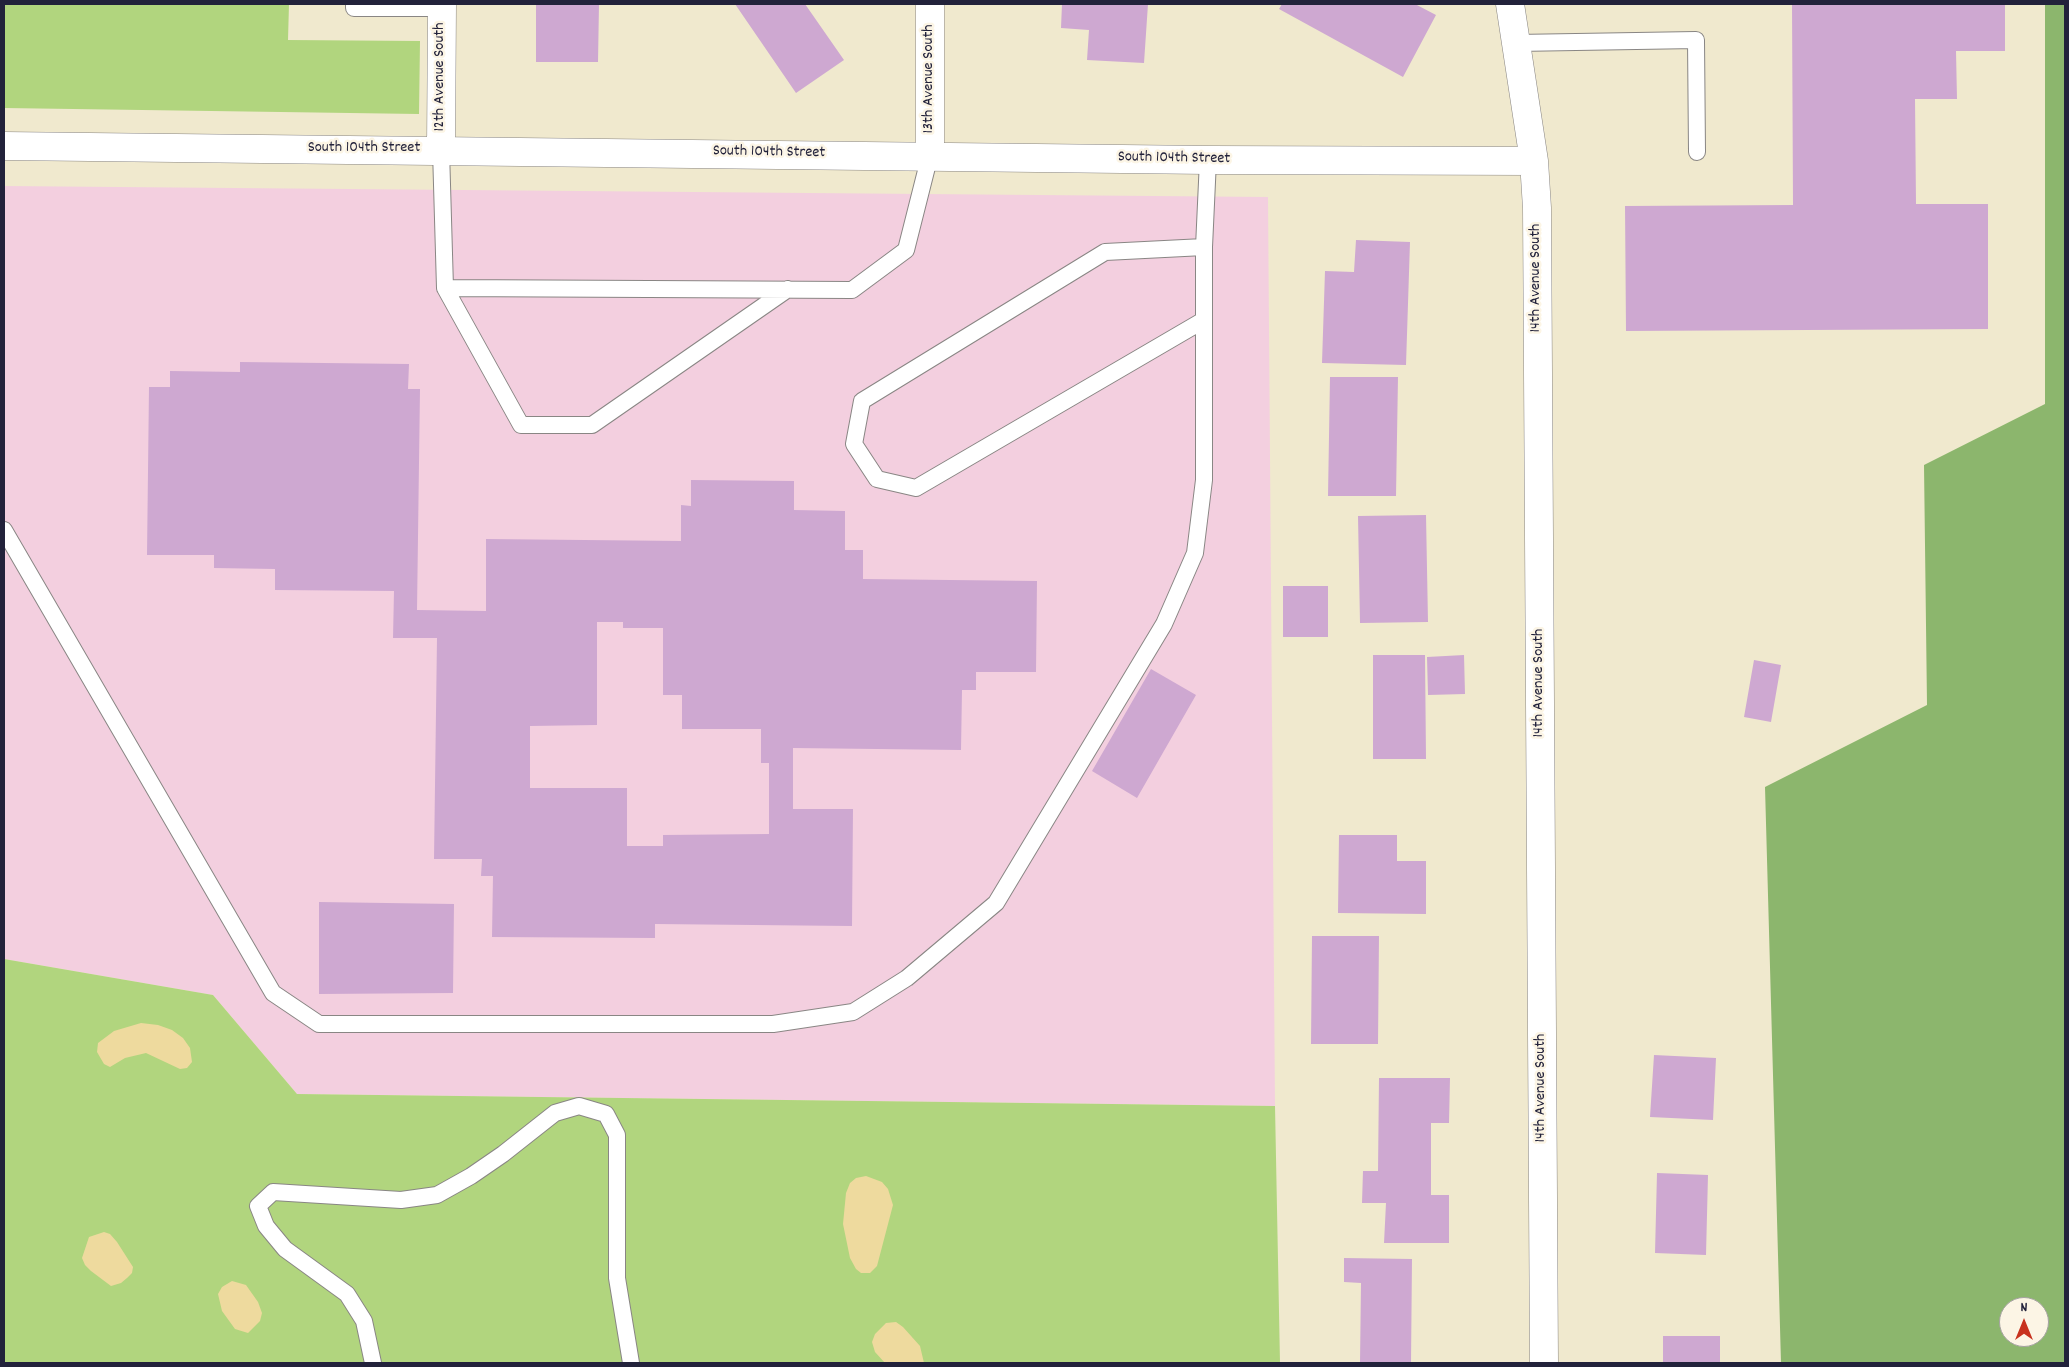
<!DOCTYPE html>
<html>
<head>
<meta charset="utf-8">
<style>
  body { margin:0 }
  #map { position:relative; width:2069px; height:1367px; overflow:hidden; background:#f0e9ce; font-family:Dekko,sans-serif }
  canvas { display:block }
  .frame { position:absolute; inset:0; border:5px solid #22223b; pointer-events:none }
  .north { position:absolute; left:1999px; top:1297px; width:50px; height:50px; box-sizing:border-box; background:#fcf5e5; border:1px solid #a5a1a1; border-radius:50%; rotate:0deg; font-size:14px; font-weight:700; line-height:20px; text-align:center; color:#22223b }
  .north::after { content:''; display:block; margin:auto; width:18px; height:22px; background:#c8321e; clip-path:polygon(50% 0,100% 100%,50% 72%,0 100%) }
</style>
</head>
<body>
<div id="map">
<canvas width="2069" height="1367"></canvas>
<div class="frame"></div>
<div class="north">N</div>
</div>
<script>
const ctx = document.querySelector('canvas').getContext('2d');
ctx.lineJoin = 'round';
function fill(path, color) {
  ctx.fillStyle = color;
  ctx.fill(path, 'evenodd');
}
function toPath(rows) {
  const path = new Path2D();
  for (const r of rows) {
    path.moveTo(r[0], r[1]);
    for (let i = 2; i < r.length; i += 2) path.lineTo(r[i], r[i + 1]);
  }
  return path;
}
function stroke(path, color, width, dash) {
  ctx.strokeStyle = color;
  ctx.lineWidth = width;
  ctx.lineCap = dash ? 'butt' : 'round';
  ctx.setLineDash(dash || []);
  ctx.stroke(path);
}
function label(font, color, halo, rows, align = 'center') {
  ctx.font = font + ' Dekko,sans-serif';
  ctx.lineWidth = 5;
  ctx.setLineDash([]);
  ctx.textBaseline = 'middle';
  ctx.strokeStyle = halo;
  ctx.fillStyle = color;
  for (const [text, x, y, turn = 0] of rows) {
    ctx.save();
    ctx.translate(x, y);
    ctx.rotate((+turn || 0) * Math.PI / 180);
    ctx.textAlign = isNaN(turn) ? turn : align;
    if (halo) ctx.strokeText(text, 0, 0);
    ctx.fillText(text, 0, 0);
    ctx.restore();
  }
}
fill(toPath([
  [4,186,1268,197,1275,1106,297,1094,213,995,4,959]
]), '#f3cfdf');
fill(toPath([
  [4,4,289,4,288,40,420,41,419,114,4,108],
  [4,959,213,995,297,1094,1275,1106,1280,1363,4,1363]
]), '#b1d57e');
fill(toPath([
  [2045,4,2065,4,2065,1363,1781,1363,1765,787,1927,705,1924,465,2045,404],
  [2009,1307,2039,1307,2039,1337,2009,1337]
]), '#8cb66d');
fill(toPath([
  [141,1023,158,1025,172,1030,183,1038,190,1048,192,1062,187,1068,180,1069,146,1053,125,1058,110,1067,104,1064,97,1052,98,1043,114,1031],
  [866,1176,882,1182,888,1189,893,1205,877,1266,870,1273,861,1273,856,1269,850,1258,843,1224,846,1193,850,1183,856,1178],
  [104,1232,110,1234,117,1242,133,1267,132,1273,127,1278,121,1283,111,1286,91,1271,85,1265,82,1258,89,1237],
  [232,1281,246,1285,258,1302,262,1313,260,1321,248,1333,235,1329,222,1311,218,1294,222,1287],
  [896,1322,903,1327,920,1346,924,1363,885,1363,875,1352,872,1342,875,1334,886,1323]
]), '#eeda9e');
fill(toPath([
  [536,4,599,4,598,62,536,62],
  [735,4,805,4,844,60,796,93],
  [1062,4,1148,4,1144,63,1087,60,1089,30,1061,28],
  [1282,4,1415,4,1436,15,1403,77,1279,9],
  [1792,4,2005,4,2005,51,1956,51,1957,99,1915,99,1916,204,1988,204,1988,329,1626,331,1625,206,1793,205],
  [1356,240,1410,242,1406,365,1322,363,1325,271,1354,272],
  [240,362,409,364,408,389,420,389,417,610,486,611,486,539,681,541,681,505,691,506,691,480,794,481,794,510,845,511,845,550,863,550,863,579,1037,581,1036,672,976,672,976,690,962,690,961,750,793,748,793,809,853,809,852,926,655,924,655,938,492,937,493,876,481,876,482,859,434,859,437,638,393,638,394,591,275,590,275,569,214,568,214,555,147,555,149,387,170,387,170,371,240,372],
  [597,622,623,622,623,628,663,628,663,695,682,695,682,729,761,729,761,763,769,763,769,834,663,835,663,846,627,846,627,788,530,788,530,726,597,725],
  [1330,377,1398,377,1396,496,1328,496],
  [1426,515,1428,622,1360,623,1358,516],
  [1283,586,1328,586,1328,637,1283,637],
  [1373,655,1425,655,1426,759,1373,759],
  [1464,655,1465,694,1428,695,1427,657],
  [1754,660,1781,665,1771,722,1744,717],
  [1151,669,1196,695,1137,798,1092,771],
  [1339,835,1397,835,1397,861,1426,861,1426,914,1338,913],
  [319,902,454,904,453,993,319,994],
  [1312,936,1379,936,1378,1044,1311,1044],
  [1654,1055,1716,1058,1713,1120,1650,1117],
  [1379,1078,1450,1078,1449,1123,1431,1123,1431,1195,1449,1195,1449,1243,1384,1243,1386,1203,1362,1203,1363,1171,1378,1171],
  [1657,1173,1708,1175,1706,1255,1655,1253],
  [1344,1258,1412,1259,1411,1363,1360,1363,1361,1283,1344,1282],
  [1663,1336,1720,1336,1720,1363,1663,1363]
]), '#cea8d1');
const lane = toPath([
  [354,4,354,8,442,8],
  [1516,43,1696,40,1697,152],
  [441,150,445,288,852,290,906,250,930,155],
  [1204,247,1105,252,862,401,854,444,877,479,916,488,1204,320],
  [445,288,521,425,592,425,788,289],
  [4,530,273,993,319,1024,773,1024,853,1012,907,978,996,903,1164,624,1195,553,1204,480,1204,247,1208,160],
  [373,1363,364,1321,347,1294,285,1249,266,1226,258,1206,273,1192,401,1200,437,1195,471,1176,503,1154,555,1113,579,1106,606,1114,617,1135,617,1278,631,1363]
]);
const street = toPath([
  [1510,4,1534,161,1537,208,1544,1363],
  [4,146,1208,160,1534,161],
  [441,150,442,4],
  [930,155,930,4]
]);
stroke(lane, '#898684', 18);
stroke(street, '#898684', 29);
stroke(lane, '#fff', 16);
stroke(street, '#fff', 28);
label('16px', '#22223b', '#fcf5e5', [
  ["12th Avenue South",441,77,-90],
  ["13th Avenue South",930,79,-90],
  ["South 104th Street",364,149],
  ["South 104th Street",769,153,1],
  ["South 104th Street",1174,159,1],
  ["14th Avenue South",1537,278,-90],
  ["14th Avenue South",1540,683,-90],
  ["14th Avenue South",1542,1088,-90]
]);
</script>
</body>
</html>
